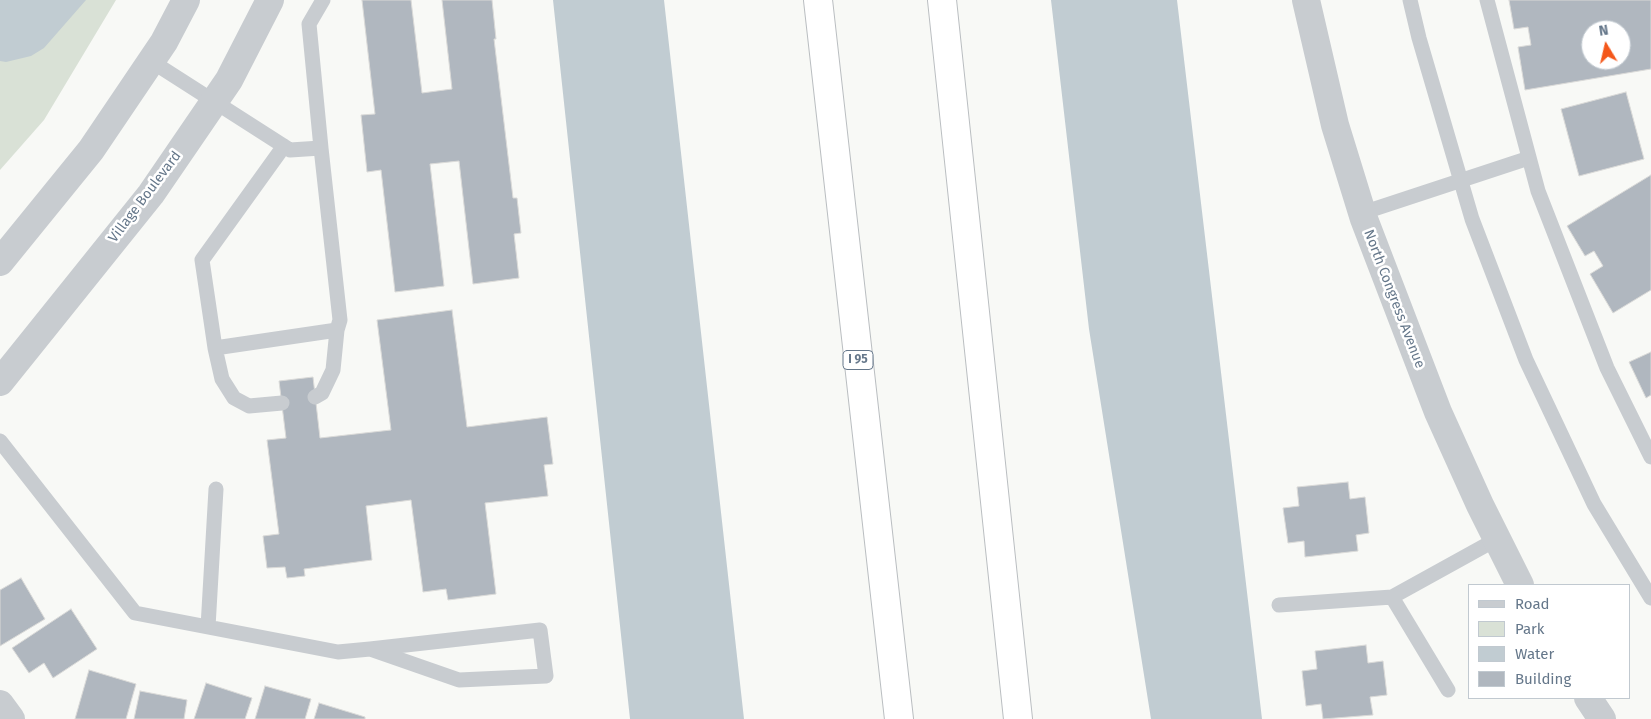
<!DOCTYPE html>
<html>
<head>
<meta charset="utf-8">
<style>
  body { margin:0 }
  #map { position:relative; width:1651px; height:719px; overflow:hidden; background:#f8f9f6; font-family:"Fira Sans",sans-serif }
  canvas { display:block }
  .legend { position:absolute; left:1468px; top:584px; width:162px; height:115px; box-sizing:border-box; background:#fff; border:1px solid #c1c9d0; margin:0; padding:6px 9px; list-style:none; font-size:15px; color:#65778a }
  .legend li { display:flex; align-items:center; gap:10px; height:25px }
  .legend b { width:25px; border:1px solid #c1c9d0 }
  .north { position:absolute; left:1581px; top:20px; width:50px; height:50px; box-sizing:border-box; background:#fff; border:1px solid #c1c9d0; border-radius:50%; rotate:351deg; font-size:14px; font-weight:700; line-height:20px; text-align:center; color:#65778a }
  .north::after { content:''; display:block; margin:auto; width:18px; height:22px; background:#f4571a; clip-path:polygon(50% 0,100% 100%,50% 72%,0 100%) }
</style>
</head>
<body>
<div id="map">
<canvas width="1651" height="719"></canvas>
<ul class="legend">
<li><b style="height:6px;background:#c8ccd0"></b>Road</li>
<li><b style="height:14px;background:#d9e1d6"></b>Park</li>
<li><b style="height:14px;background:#c1ccd2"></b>Water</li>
<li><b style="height:14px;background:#b0b7bf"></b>Building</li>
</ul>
<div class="north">N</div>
</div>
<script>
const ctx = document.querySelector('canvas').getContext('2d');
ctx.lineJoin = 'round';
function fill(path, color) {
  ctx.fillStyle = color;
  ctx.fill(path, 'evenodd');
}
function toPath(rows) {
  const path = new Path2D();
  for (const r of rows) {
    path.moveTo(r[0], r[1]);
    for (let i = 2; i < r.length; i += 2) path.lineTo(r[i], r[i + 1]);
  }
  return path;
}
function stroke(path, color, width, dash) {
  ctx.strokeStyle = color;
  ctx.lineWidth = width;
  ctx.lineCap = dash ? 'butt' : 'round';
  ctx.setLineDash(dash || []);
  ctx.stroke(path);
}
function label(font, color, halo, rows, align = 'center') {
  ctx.font = font + ' "Fira Sans",sans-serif';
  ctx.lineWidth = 5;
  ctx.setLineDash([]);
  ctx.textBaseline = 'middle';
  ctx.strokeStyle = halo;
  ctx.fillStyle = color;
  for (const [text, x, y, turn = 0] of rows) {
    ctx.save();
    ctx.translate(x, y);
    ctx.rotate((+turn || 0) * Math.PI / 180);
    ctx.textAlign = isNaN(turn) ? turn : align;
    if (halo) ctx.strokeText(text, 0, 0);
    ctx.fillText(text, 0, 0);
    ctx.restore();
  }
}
fill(toPath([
  [0,0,116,0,44,120,0,170]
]), '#d9e1d6');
fill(toPath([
  [0,0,86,0,44,48,31,56,6,62,0,61],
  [553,0,664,0,744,719,630,719],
  [1051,0,1177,0,1262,719,1151,719,1089,329]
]), '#c1ccd2');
const building = toPath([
  [362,0,411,0,422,93,452,89,442,0,492,0,496,39,494,39,513,198,517,198,521,233,514,234,519,278,473,284,459,161,430,164,444,286,395,292,381,170,367,172,361,115,375,114,362,0],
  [1509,0,1651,0,1651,69,1525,90,1518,47,1531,45,1528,27,1514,29,1509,0],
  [1591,30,1621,30,1621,60,1591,60,1591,30],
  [1626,92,1644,159,1579,176,1561,109,1626,92],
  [1651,175,1651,290,1613,313,1590,274,1603,266,1594,251,1585,256,1567,226,1651,175],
  [452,310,467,427,547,417,553,464,544,465,548,496,485,503,496,594,448,600,446,589,423,592,411,500,366,506,372,560,304,569,305,576,287,578,285,567,267,568,263,536,279,534,267,440,286,438,279,381,313,377,320,438,391,430,377,320,452,310],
  [1651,352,1651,395,1646,398,1629,362,1651,352],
  [1348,482,1350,499,1365,497,1369,533,1356,535,1358,551,1305,557,1304,541,1288,543,1283,508,1299,506,1297,487,1348,482],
  [21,578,45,619,0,646,0,590,21,578],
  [71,609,97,649,53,678,44,663,29,673,12,648,71,609],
  [1366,645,1368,663,1383,661,1387,695,1370,697,1373,715,1323,719,1321,704,1306,706,1302,671,1317,669,1315,651,1366,645],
  [89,670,136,684,126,719,75,719,89,670],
  [206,683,252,698,245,719,194,719,206,683],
  [265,686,311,699,305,719,255,719,265,686],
  [140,691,187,700,184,719,134,719,140,691],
  [319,703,365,717,365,719,314,719,319,703]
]);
fill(building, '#b0b7bf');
stroke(building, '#dadad8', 1);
const motorway = toPath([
  [818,0,899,719],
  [942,0,1018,719]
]);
stroke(motorway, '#babec1', 30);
stroke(toPath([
  [1410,0,1419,38,1472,219,1526,360,1594,504,1651,598],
  [1487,0,1538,191,1607,368,1651,457],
  [151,61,290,150,321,148,340,320,337,330,215,348,202,260,284,146],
  [321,148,309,24,323,0],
  [1362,213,1529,158],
  [215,348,222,379,234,398,249,406,282,403],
  [315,397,322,393,333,370,337,330],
  [0,441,135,613,338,652,370,649,540,630,546,676,459,680,370,649],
  [1392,597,1448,690],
  [1279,605,1392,597,1497,539],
  [208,627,216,489]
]), '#c8ccd0', 15);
stroke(toPath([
  [0,704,11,719]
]), '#c8ccd0', 28);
stroke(toPath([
  [1306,0,1335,125,1364,219,1438,412,1480,505,1520,585],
  [0,262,91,150,164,42,186,0],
  [0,382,151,194,229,80,270,0],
  [1588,698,1602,719]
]), '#c8ccd0', 28);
stroke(motorway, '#fff', 28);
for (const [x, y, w] of [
  [858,360,30]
]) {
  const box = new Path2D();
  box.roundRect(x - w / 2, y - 9.5, w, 19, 4);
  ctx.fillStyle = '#fff';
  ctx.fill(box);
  stroke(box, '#65778a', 1);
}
label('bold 12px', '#65778a', null, [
  ["I 95",858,360]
]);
label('14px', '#65778a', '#fff', [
  ["Village Boulevard",145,197,-53],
  ["North Congress Avenue",1394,299,69]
]);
</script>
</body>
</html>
